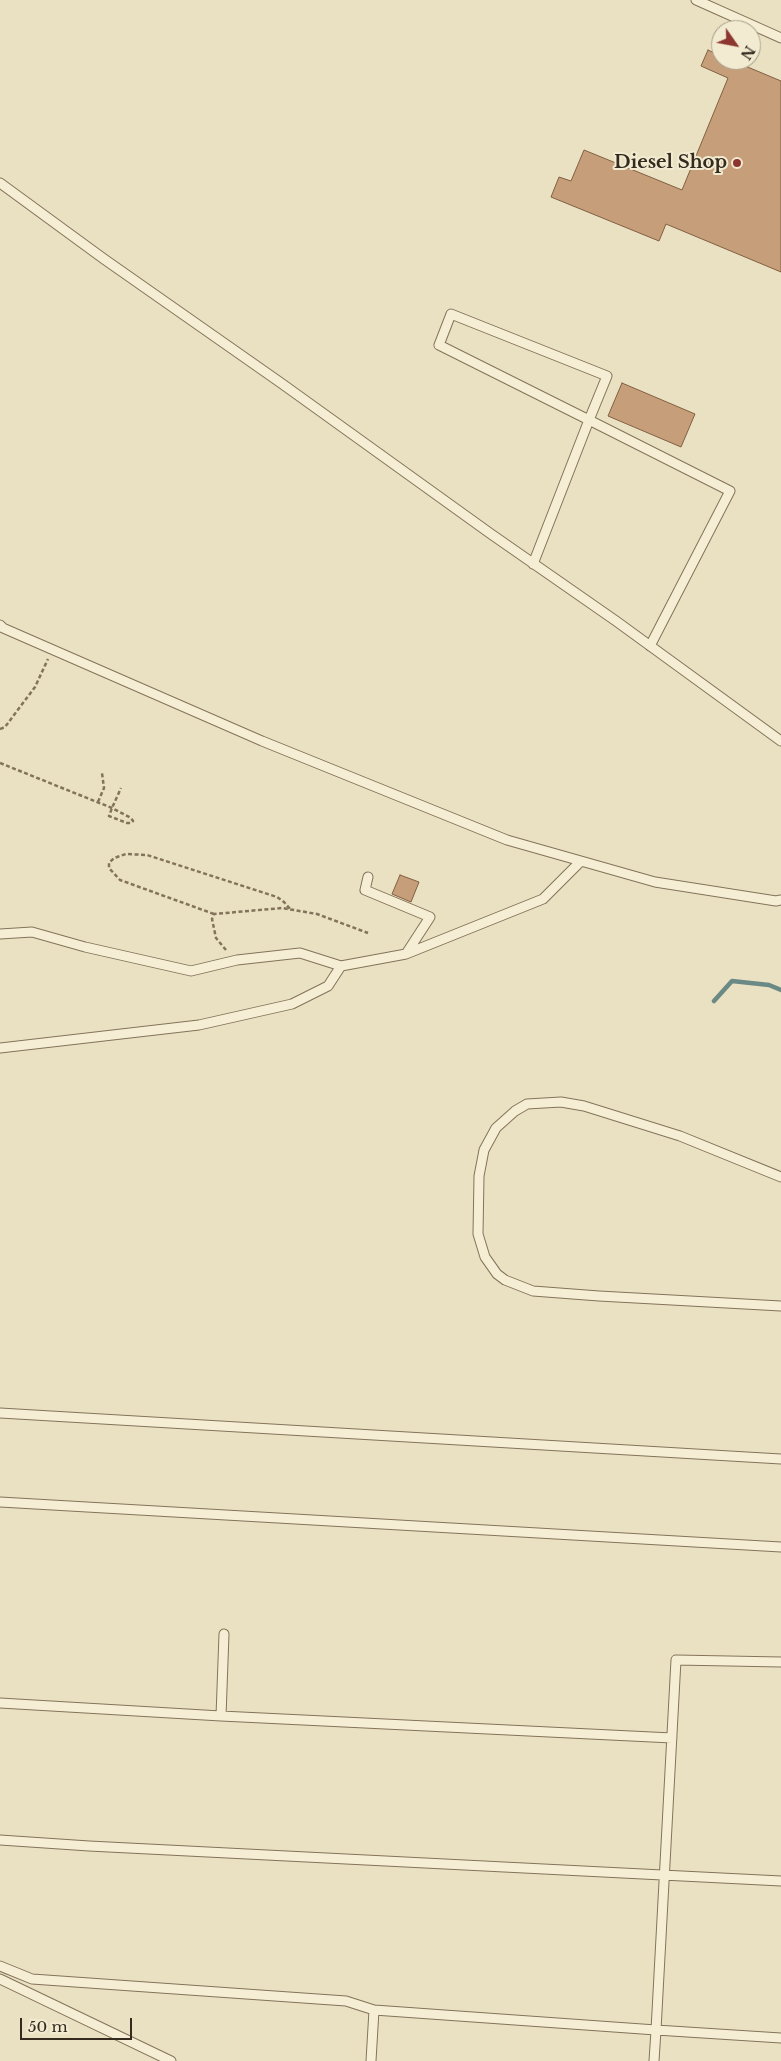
<!DOCTYPE html>
<html>
<head>
<meta charset="utf-8">
<style>
  body { margin:0 }
  #map { position:relative; width:781px; height:2061px; overflow:hidden; background:#eae1c2; font-family:"Libre Baskerville",serif }
  canvas { display:block }
  .north { position:absolute; left:711px; top:20px; width:50px; height:50px; box-sizing:border-box; background:#f2ebd1; border:1px solid #a69e89; border-radius:50%; rotate:123deg; font-size:14px; font-weight:700; line-height:20px; text-align:center; color:#342a1e }
  .north::after { content:''; display:block; margin:auto; width:18px; height:22px; background:#8d352f; clip-path:polygon(50% 0,100% 100%,50% 72%,0 100%) }
  .scale { position:absolute; left:20px; top:2018px; width:112px; height:22px; box-sizing:border-box; border:2px solid #342a1e; border-top:0; padding-left:6px; font-size:15px; line-height:18px; white-space:nowrap; color:#342a1e; -webkit-text-stroke:4px #f2ebd1; paint-order:stroke }
</style>
</head>
<body>
<div id="map">
<canvas width="781" height="2061"></canvas>
<div class="north">N</div>
<div class="scale">50 m</div>
</div>
<script>
const ctx = document.querySelector('canvas').getContext('2d');
ctx.lineJoin = 'round';
function toPath(rows) {
  const path = new Path2D();
  for (const r of rows) {
    path.moveTo(r[0], r[1]);
    for (let i = 2; i < r.length; i += 2) path.lineTo(r[i], r[i + 1]);
  }
  return path;
}
function stroke(path, color, width, dash) {
  ctx.strokeStyle = color;
  ctx.lineWidth = width;
  ctx.lineCap = dash ? 'butt' : 'round';
  ctx.setLineDash(dash || []);
  ctx.stroke(path);
}
function fill(path, color) {
  ctx.fillStyle = color;
  ctx.fill(path, 'evenodd');
}
function label(font, color, halo, rows, align = 'center') {
  ctx.font = font + ' "Libre Baskerville",serif';
  ctx.lineWidth = 4;
  ctx.setLineDash([]);
  ctx.textBaseline = 'middle';
  ctx.strokeStyle = halo;
  ctx.fillStyle = color;
  for (const [text, x, y, turn = 0] of rows) {
    ctx.save();
    ctx.translate(x, y);
    ctx.rotate((+turn || 0) * Math.PI / 180);
    ctx.textAlign = isNaN(turn) ? turn : align;
    if (halo) ctx.strokeText(text, 0, 0);
    ctx.fillText(text, 0, 0);
    ctx.restore();
  }
}
stroke(toPath([
  [714,1001,732,981,769,985,781,990]
]), '#6c8a85', 4.5);
const building = toPath([
  [708,50,721,56,721,60,731,60,781,81,781,272,666,224,659,241,551,197,559,177,571,181,584,150,682,190,728,78,701,66,708,50],
  [622,383,695,414,681,447,608,416,622,383],
  [400,875,419,882,411,902,392,894,400,875]
]);
fill(building, '#c69f7a');
stroke(building, '#805f42', 1);
const service = toPath([
  [696,0,781,38],
  [0,183,104,259,281,383,491,534,616,621,781,741],
  [533,564,589,420,607,376,451,314,439,345,589,420,730,491,650,646],
  [0,625,3,628,262,741,507,840,655,882,776,901,781,900],
  [0,934,32,932,85,947,191,971,237,960,300,953,341,966],
  [406,954,543,899,581,861],
  [0,1048,199,1025,292,1004,328,986,341,966,406,954,430,917,365,890,368,877],
  [781,1177,680,1136,584,1106,561,1102,527,1104,515,1111,496,1128,484,1150,479,1176,478,1234,485,1257,497,1274,505,1280,533,1291,599,1296,781,1306],
  [0,1413,781,1459],
  [0,1502,781,1547],
  [224,1634,221,1716,672,1738],
  [781,1662,676,1660,656,2030,781,2038],
  [0,1703,221,1716],
  [0,1840,89,1846,781,1881],
  [0,1966,32,1979,346,2001,374,2010],
  [0,1979,171,2061],
  [371,2061,374,2010,656,2030,654,2061]
]);
stroke(service, '#83735a', 11);
stroke(toPath([
  [0,729,5,727,35,687,48,659],
  [0,763,112,808,131,818,133,821,131,823,127,823,109,816,112,808,121,788],
  [98,802,104,788,102,773],
  [214,914,120,880,109,868,109,863,114,858,126,854,147,855,277,897,284,902,290,909],
  [226,950,216,938,212,919,214,914,282,908,317,914,368,933]
]), '#83735a', 2.5, [4, 2.5]);
stroke(service, '#f6eed4', 9);
for (const [x, y, r, color] of [
  [737,163,5,"#8d352f"]
]) {
  const dot = new Path2D();
  dot.arc(x, y, r, 0, 2 * Math.PI);
  ctx.fillStyle = color;
  ctx.fill(dot);
  stroke(dot, '#f2ebd1', 2);
}
label('bold 18px', '#342a1e', '#f2ebd1', [
  ["Diesel Shop",727,163]
], 'right');
</script>
</body>
</html>
